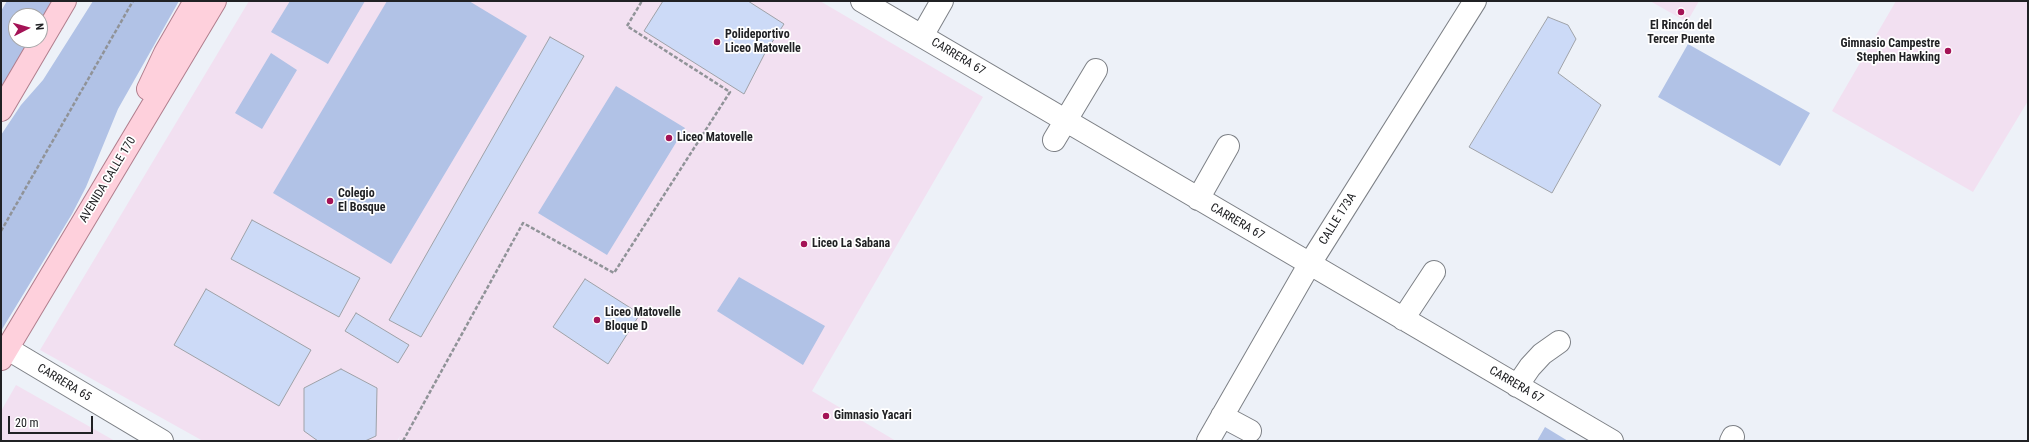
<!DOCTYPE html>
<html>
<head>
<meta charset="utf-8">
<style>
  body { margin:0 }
  #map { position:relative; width:2029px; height:442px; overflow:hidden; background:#edf1f8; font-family:"Roboto Condensed",sans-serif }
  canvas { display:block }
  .frame { position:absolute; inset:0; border:2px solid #202124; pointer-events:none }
  .north { position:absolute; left:8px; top:8px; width:40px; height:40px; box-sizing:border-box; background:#fff; border:1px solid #a6a6a7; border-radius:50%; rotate:84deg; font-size:11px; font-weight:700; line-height:16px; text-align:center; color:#202124 }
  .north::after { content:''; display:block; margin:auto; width:14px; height:18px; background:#a41356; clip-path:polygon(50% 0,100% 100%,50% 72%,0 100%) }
  .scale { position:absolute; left:8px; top:416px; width:85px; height:18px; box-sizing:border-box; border:2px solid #202124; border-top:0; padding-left:5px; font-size:12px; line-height:14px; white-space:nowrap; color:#202124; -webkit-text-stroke:3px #fff; paint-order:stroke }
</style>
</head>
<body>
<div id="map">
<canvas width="2029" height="442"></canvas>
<div class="frame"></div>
<div class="north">N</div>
<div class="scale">20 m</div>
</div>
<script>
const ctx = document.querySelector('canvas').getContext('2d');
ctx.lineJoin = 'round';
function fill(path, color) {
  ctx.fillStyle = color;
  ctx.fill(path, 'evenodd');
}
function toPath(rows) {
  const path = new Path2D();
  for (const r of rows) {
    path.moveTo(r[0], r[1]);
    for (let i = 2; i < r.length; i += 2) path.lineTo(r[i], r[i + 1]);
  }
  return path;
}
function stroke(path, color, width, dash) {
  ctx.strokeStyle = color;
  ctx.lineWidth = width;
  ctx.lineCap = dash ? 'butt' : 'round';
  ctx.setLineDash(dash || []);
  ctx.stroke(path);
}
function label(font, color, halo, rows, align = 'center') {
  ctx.font = font + ' "Roboto Condensed",sans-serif';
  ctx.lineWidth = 3.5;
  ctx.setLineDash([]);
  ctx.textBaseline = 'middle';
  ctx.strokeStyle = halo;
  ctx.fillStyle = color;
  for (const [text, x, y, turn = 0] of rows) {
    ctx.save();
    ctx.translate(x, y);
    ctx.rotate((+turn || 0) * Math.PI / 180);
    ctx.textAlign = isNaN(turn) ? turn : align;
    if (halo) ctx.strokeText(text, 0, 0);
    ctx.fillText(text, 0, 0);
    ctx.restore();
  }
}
fill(toPath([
  [249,1,820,1,983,97,812,391,896,441,398,441,400,436,397,441,203,441,40,350],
  [1650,1,1699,1,1687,22],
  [1896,1,2028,1,2028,101,1973,192,1832,111],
  [16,385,115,441,1,441,1,411]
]), '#f2e0f1');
fill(toPath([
  [7,1,54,1,40,24,40,16,16,16,16,40,31,40,1,91,1,11],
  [93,1,179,1,118,109,86,187,72,214,1,331,1,135,21,105,43,80],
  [290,1,365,1,328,64,271,32],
  [387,1,469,1,527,36,391,264,273,193],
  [1688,44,1810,113,1780,166,1658,97],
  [271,53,297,70,262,129,235,113],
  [616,86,685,128,607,255,538,213],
  [739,277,825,326,803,365,717,311],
  [1545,427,1568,441,1537,441]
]), '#b1c2e6');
const building = toPath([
  [663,1,748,1,784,24,765,53,744,94,644,31,663,1],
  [1548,17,1568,25,1576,39,1558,73,1601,105,1552,193,1469,147,1548,17],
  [550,37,584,56,421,337,389,320,550,37],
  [252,220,360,278,339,317,231,259,252,220],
  [585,279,640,314,608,364,553,327,585,279],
  [206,289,311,350,279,406,174,345,206,289],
  [356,313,409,345,398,363,345,331,356,313],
  [341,369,377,388,376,436,365,441,318,441,304,431,304,388,341,369]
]);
fill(building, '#ccdaf7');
stroke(building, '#9fa2a8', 1);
const minor = toPath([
  [862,1,1612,441],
  [922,36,942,1],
  [1054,140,1096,70],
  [1198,199,1228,146],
  [1403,319,1434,272],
  [8,349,162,441],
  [1517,386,1530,367,1542,354,1559,342],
  [1222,416,1250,431],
  [1208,441,1309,265,1475,1],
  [1731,441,1733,437]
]);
const major = toPath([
  [148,89,165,53,195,1],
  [1,110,65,1],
  [1,359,215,1]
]);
stroke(minor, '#7d8086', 24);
stroke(major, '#b07e8d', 24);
stroke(toPath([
  [1,231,133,1],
  [403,441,523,223,614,273,730,92,627,26,642,1]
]), '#909398', 2.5, [4, 2]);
stroke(minor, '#fff', 22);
stroke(major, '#fed0dc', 22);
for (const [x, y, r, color] of [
  [1681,12,4,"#a41356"],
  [717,42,4,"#a41356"],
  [1948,51,4,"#a41356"],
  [669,138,4,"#a41356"],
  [330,201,4,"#a41356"],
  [804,244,4,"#a41356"],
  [597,320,4,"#a41356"],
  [826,416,4,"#a41356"]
]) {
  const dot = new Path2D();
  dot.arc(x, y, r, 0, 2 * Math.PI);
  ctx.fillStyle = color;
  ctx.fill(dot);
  stroke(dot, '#fff', 1.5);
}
label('bold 12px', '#202124', '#fff', [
  ["El Rincón del",1681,26,"center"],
  ["Tercer Puente",1681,40,"center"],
  ["Polideportivo",725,35],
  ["Liceo Matovelle",725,49],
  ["Gimnasio Campestre",1940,44,"right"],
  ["Stephen Hawking",1940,58,"right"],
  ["Liceo Matovelle",677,138],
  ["Colegio",338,194],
  ["El Bosque",338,208],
  ["Liceo La Sabana",812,244],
  ["Liceo Matovelle",605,313],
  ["Bloque D",605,327],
  ["Gimnasio Yacari",834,416]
], 'left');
label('12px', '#202124', '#fff', [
  ["CARRERA 67",958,57,31],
  ["AVENIDA CALLE 170",108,180,-59],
  ["CALLE 173A",1338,219,-58],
  ["CARRERA 67",1237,222,30],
  ["CARRERA 65",64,383,31],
  ["CARRERA 67",1516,385,30]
]);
</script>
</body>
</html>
